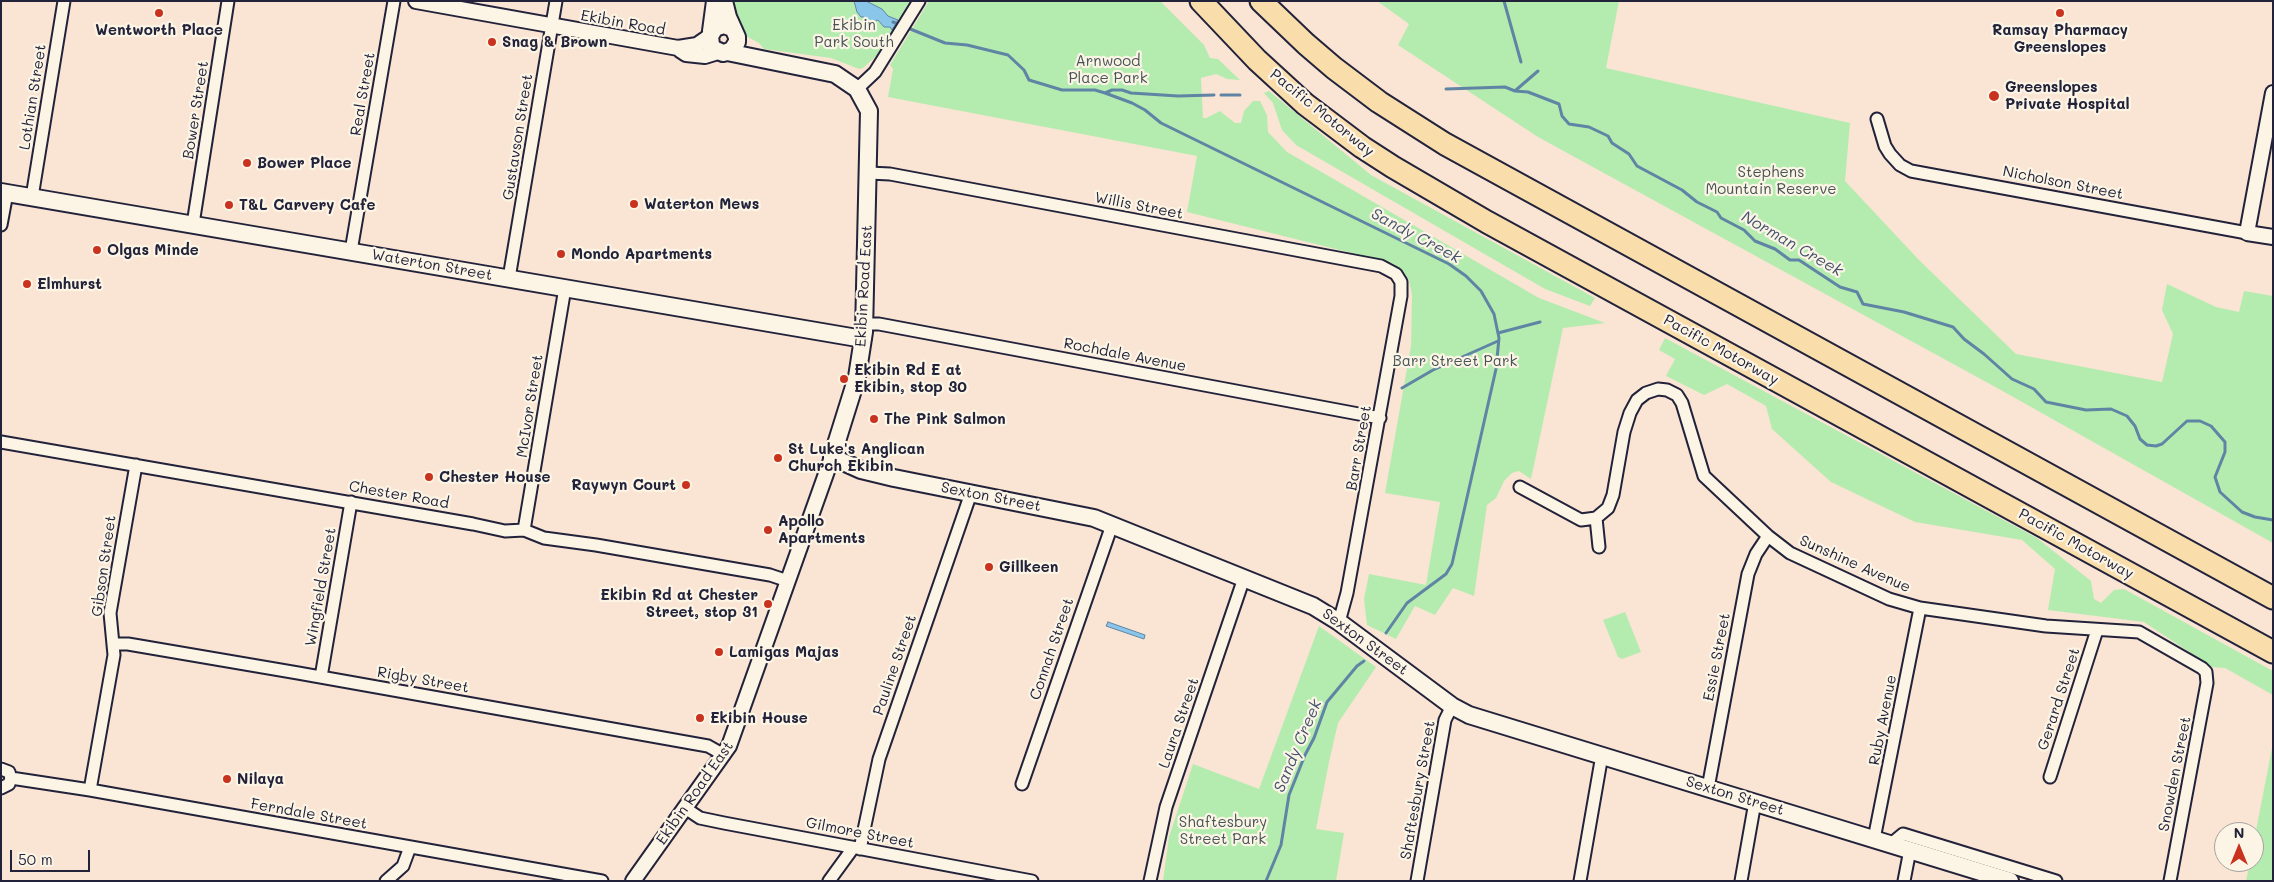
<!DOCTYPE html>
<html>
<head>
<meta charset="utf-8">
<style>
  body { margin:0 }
  #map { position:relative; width:2274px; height:882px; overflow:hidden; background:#fae4d3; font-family:Mali,sans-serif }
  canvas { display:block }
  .frame { position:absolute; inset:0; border:2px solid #22223b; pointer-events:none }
  .north { position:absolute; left:2214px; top:822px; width:50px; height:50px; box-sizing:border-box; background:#fcf5e5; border:1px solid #a5a1a1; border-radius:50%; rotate:0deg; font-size:14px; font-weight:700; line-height:20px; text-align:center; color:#22223b }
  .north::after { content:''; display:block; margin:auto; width:18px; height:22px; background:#c8321e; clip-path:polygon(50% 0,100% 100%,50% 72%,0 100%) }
  .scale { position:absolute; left:10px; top:850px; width:80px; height:22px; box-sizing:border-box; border:2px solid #22223b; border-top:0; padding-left:6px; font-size:15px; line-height:18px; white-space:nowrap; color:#22223b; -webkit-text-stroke:4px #fcf5e5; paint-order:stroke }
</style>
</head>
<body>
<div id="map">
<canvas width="2274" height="882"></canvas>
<div class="frame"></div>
<div class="north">N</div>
<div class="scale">50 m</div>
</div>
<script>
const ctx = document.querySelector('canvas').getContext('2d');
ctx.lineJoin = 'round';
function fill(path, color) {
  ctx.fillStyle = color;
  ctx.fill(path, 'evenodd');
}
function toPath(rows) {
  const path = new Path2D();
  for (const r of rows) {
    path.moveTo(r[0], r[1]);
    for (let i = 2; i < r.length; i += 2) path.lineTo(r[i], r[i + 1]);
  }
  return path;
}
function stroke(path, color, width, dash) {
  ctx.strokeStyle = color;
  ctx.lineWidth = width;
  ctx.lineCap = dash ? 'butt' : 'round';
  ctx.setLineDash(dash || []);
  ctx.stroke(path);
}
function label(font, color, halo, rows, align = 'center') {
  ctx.font = font + ' Mali,sans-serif';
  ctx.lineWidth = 4.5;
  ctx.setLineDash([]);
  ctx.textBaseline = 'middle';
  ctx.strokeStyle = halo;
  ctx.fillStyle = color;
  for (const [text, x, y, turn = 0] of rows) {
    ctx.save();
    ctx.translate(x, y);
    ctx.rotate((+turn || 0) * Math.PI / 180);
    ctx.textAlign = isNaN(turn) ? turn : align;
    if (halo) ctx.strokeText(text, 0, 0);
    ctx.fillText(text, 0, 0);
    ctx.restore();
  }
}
fill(toPath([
  [732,1,910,1,876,56,863,68,859,69,831,58,764,49,759,43,746,36,743,32],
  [929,1,1160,1,1204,45,1210,58,1218,59,1240,80,1227,79,1216,74,1201,78,1203,118,1206,118,1220,111,1235,123,1241,123,1244,111,1253,101,1260,101,1267,115,1268,132,1287,152,1539,298,1605,323,1563,328,1531,479,1519,471,1512,473,1504,481,1496,498,1487,505,1474,596,1453,588,1435,615,1415,606,1396,639,1367,625,1364,599,1369,574,1426,585,1440,502,1385,493,1411,346,1412,295,1409,280,1403,271,1392,263,1187,212,1197,156,888,97,893,69,890,65],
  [1377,1,1619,1,1606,68,1850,123,1845,181,1919,260,2016,354,2162,382,2173,334,2162,310,2167,284,2216,307,2239,312,2244,291,2273,296,2273,543,1999,389,1538,137,1398,45,1409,24],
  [1269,91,1371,175,1595,298,1590,306,1545,289,1296,145,1282,130,1273,103,1264,93],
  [1665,338,2037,538,2091,581,2094,599,2101,603,2114,590,2124,589,2273,671,2273,695,2225,668,2212,667,2144,622,2048,610,2055,569,2022,540,1915,522,1831,482,1772,429,1766,406,1727,384,1704,395,1666,376,1675,359,1659,350],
  [1625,612,1641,652,1622,659,1618,657,1603,620],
  [1319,626,1376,667,1338,723,1329,762,1316,829,1344,833,1336,881,1163,881,1169,837,1193,764,1259,789],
  [2272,748,2273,881,2246,881,2250,862,2254,862,2254,841]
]), '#b4ecb0');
const water = toPath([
  [854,1,866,1,882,9,888,16,898,20,892,30,890,27,884,27,878,20,868,24,864,17,861,17,857,12,854,1],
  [1108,622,1145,635,1144,639,1106,626,1108,622]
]);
fill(water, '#8ac6ea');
stroke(water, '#6084a4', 1);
stroke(toPath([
  [1504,1,1521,62],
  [893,22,945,43,967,45,1008,55,1024,70,1029,80,1062,90,1095,90,1105,93,1112,90,1122,90,1131,93,1178,96,1214,95],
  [1446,89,1505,87,1515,91,1528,92,1559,104,1562,116,1569,124,1589,127,1608,136,1612,143,1629,154,1637,166,1682,190,1697,202,1717,212,1721,218,1744,230,1755,241,1775,249,1790,260,1799,260,1840,287,1857,292,1863,304,1904,312,1953,327,1964,339,1984,354,2012,379,2034,389,2046,402,2086,410,2111,409,2127,416,2135,426,2140,439,2147,445,2156,446,2162,444,2187,421,2200,421,2211,426,2225,442,2225,452,2215,477,2220,492,2242,512,2255,517,2273,520],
  [1516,90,1538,71],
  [1105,93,1132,103,1145,110,1161,123,1449,264,1466,276,1481,291,1494,314,1499,338,1496,369,1452,564,1446,574,1407,603,1386,633],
  [1221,95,1240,95],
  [1498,333,1540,322],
  [1402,388,1433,370,1498,341],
  [1266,881,1281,845,1289,795,1305,755,1314,738,1327,702,1357,666,1364,661]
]), '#6084a4', 3);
const minor = toPath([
  [857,89,875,72,919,1],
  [1877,119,1885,146,1890,154,1900,165,1911,171,2247,233],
  [869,173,890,174,1381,266,1396,274,1401,282,1401,296,1347,593,1339,622],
  [32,197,64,1],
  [193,224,228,1],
  [1,225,7,193],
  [351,251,394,1],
  [509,278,556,1],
  [865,324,879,324,1380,418],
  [1,442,473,524,505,531,524,530,544,538,596,545,770,575,788,581],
  [1520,487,1581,520,1596,518,1608,508,1613,495,1624,432,1630,413,1637,400,1646,393,1658,389,1667,390,1677,395,1682,403,1704,476,1768,536,1790,553,1889,599,1920,608,2046,626,2139,632,2202,668,2206,672,2207,683,2170,881],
  [1596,518,1599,547],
  [524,530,565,288],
  [114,644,128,644,298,673,708,746,724,755],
  [321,677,351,502],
  [1,769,9,772,11,778,9,784,1,788],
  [2050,777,2097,630],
  [11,778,90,790,602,881],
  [1022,784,1112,525],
  [1708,788,1748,574,1756,554,1768,536],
  [90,790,114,655,110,613,136,465],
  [685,808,700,818,724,823,1032,881],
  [1874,839,1920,608],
  [1891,844,1903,834,2056,881],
  [860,849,879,759,971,493],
  [386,881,403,866,410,847],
  [829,881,853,848],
  [1150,881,1166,807,1244,578],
  [1417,881,1445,720,1452,706],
  [1580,881,1602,755],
  [1741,881,1755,802],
  [1904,881,1910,850]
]);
const tertiary = toPath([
  [416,1,678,48,697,45,710,36],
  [680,50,686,54,705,56,718,52],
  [2273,93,2247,233,2273,237],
  [633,881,729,746,832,457]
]);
const secondary = toPath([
  [724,1,728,17,737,37,737,42,732,50,727,52,723,53,714,49,711,45,710,36,715,28,724,25,732,28],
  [711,31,715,1],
  [727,52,835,74,857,89,869,111,864,332,857,377,832,457,861,470,894,478,1094,518,1313,606,1339,622,1452,706,1469,715,2010,881],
  [1,192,863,339]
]);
const motorway = toPath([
  [1201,1,1257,60,1305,104,1362,147,1393,167,1487,222,2273,652],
  [1261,1,1306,44,1334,68,1379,102,1445,144,2273,598]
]);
stroke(minor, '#22223b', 15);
stroke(tertiary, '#22223b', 18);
stroke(secondary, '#22223b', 20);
stroke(motorway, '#22223b', 25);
stroke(minor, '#fcf5e5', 11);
stroke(tertiary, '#fcf5e5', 14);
stroke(secondary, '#fcf5e5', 16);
stroke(motorway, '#f9deab', 21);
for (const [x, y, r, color] of [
  [159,13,5,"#c8321e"],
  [2060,13,5,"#c8321e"],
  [492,42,5,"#c8321e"],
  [1994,96,6,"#c8321e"],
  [247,163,5,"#c8321e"],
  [634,204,5,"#c8321e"],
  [229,205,5,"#c8321e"],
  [97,250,5,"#c8321e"],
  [561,254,5,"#c8321e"],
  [27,284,5,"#c8321e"],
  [844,379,5,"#c8321e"],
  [874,419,5,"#c8321e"],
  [778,458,5,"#c8321e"],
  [429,477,5,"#c8321e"],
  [686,485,5,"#c8321e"],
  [768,530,5,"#c8321e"],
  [989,567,5,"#c8321e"],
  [768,604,5,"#c8321e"],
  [719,652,5,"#c8321e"],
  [700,718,5,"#c8321e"],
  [227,779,5,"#c8321e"]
]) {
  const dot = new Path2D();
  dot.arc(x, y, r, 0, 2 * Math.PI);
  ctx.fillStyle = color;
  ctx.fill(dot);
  stroke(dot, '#fcf5e5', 2);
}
label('15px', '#22223b', '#fcf5e5', [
  ["Ekibin Road",623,23,10],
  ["Real Street",363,94,-80],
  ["Lothian Street",33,97,-81],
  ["Bower Street",196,110,-81],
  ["Pacific Motorway",1322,113,39],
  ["Gustavson Street",518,137,-81],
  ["Nicholson Street",2063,183,11],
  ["Willis Street",1139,206,11],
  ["Waterton Street",432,265,10],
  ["Ekibin Road East",864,286,-87],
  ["Pacific Motorway",1721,350,29],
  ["Rochdale Avenue",1125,355,11],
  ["McIvor Street",530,406,-81],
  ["Barr Street",1359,448,-80],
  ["Chester Road",399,495,10],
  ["Sexton Street",991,497,11],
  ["Pacific Motorway",2076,544,29],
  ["Sunshine Avenue",1855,564,24],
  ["Gibson Street",104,566,-82],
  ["Wingfield Street",321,587,-80],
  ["Sexton Street",1365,642,36],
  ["Connah Street",1052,649,-71],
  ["Essie Street",1717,657,-79],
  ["Pauline Street",895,665,-71],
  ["Rigby Street",423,680,10],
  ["Gerard Street",2059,699,-72],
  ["Ruby Avenue",1883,720,-79],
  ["Laura Street",1179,723,-71],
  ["Snowden Street",2175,774,-79],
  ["Shaftesbury Street",1418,790,-80],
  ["Ekibin Road East",695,793,-55],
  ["Sexton Street",1735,796,17],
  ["Ferndale Street",309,814,10],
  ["Gilmore Street",860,833,11]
]);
label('15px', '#465458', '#fcf5e5', [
  ["Ekibin",854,25],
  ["Park South",854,42],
  ["Arnwood",1108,61],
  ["Place Park",1108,78],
  ["Stephens",1771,172],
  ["Mountain Reserve",1771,189],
  ["Barr Street Park",1455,361],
  ["Shaftesbury",1223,822],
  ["Street Park",1223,839]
]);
label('bold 15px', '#22223b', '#fcf5e5', [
  ["Wentworth Place",159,30,"center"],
  ["Ramsay Pharmacy",2060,30,"center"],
  ["Greenslopes",2060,47,"center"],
  ["Snag & Brown",502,42],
  ["Greenslopes",2005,87],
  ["Private Hospital",2005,104],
  ["Bower Place",257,163],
  ["Waterton Mews",644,204],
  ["T&L Carvery Cafe",239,205],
  ["Olgas Minde",107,250],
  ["Mondo Apartments",571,254],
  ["Elmhurst",37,284],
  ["Ekibin Rd E at",854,370],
  ["Ekibin, stop 30",854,387],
  ["The Pink Salmon",884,419],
  ["St Luke's Anglican",788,449],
  ["Church Ekibin",788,466],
  ["Chester House",439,477],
  ["Raywyn Court",676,485,"right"],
  ["Apollo",778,521],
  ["Apartments",778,538],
  ["Gillkeen",999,567],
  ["Ekibin Rd at Chester",758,595,"right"],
  ["Street, stop 31",758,612,"right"],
  ["Lamigas Majas",729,652],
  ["Ekibin House",710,718],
  ["Nilaya",237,779]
], 'left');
label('italic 16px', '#415370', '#fcf5e5', [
  ["Sandy Creek",1416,236,28],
  ["Norman Creek",1792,244,30],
  ["Sandy Creek",1298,746,-67]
]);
</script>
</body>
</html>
